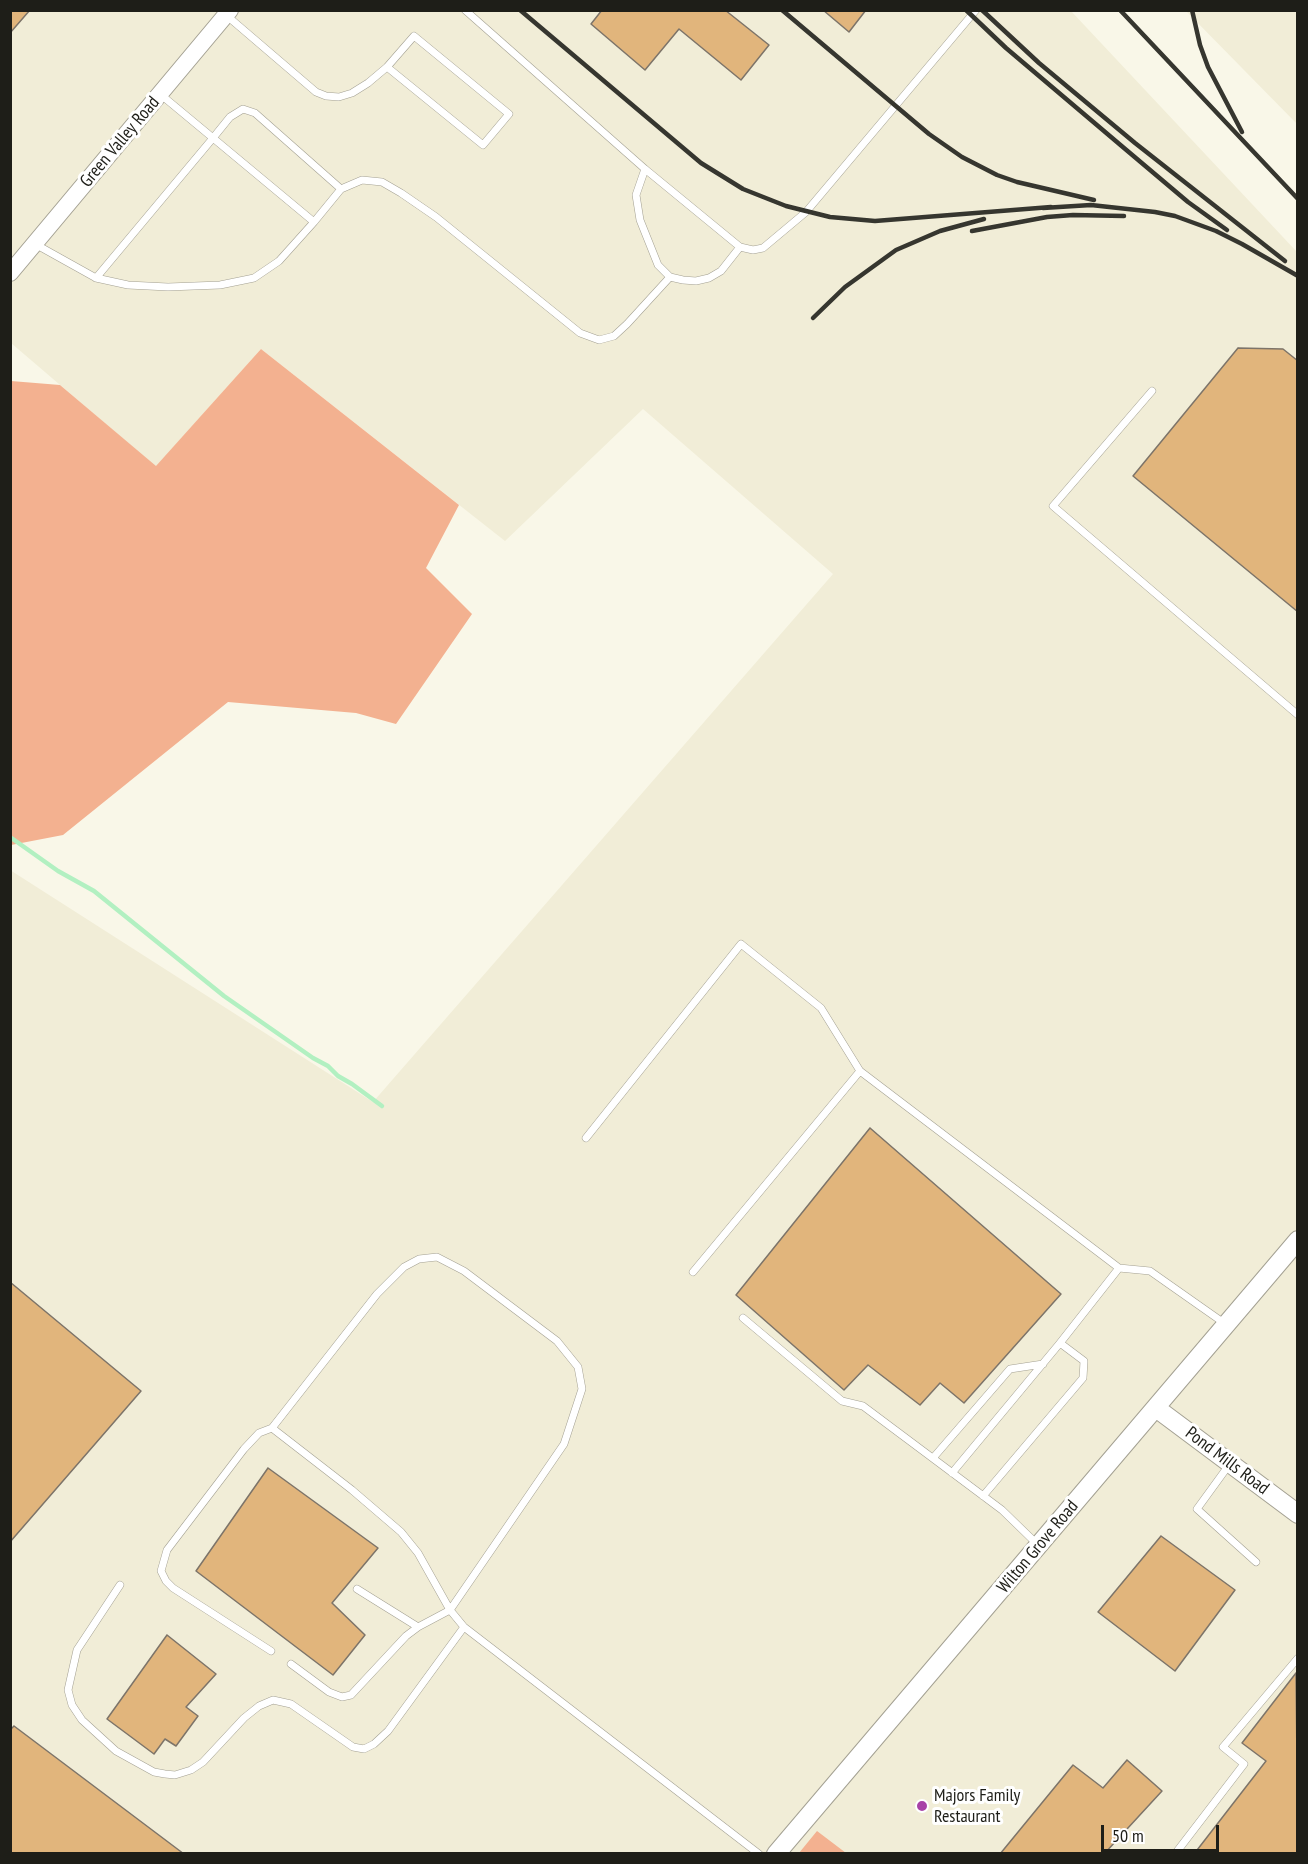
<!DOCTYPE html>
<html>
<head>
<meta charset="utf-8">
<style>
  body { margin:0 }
  #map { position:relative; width:1308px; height:1864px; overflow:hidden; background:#f9f7e8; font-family:"PT Sans Narrow",sans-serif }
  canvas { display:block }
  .frame { position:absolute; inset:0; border:12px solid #1e1e18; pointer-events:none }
  .scale { position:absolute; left:1101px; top:1825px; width:118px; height:27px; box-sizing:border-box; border:3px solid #1e1e18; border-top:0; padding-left:8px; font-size:18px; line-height:21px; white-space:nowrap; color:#1e1e18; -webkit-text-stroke:4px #fff; paint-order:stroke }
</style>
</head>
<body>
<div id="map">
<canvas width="1308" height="1864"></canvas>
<div class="frame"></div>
<div class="scale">50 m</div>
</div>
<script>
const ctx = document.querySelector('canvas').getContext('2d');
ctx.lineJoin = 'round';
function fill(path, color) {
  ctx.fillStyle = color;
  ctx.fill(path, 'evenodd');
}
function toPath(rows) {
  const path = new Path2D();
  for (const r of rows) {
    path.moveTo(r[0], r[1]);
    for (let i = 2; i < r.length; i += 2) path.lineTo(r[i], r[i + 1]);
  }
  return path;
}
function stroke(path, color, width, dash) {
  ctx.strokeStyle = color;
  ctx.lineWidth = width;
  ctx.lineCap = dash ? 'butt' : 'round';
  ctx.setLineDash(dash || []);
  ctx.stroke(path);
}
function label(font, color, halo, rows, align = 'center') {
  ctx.font = font + ' "PT Sans Narrow",sans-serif';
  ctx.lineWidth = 6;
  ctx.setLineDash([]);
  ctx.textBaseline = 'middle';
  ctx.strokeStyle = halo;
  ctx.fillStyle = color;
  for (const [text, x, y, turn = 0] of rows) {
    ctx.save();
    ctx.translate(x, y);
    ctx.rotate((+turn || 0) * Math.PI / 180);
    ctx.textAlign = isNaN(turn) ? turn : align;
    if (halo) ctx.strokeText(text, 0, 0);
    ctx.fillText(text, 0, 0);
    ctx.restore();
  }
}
fill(toPath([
  [11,11,1071,11,1297,252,1297,1853,11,1853,10,870,373,1102,833,574,643,409,505,541,261,349,156,467,11,343],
  [1186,11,1297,11,1297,124]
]), '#f1edd7');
fill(toPath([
  [261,349,459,505,426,568,472,614,396,724,356,713,228,702,63,835,11,845,11,381,60,385,156,466],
  [817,1831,846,1853,799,1853]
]), '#f3b190');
stroke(toPath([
  [10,837,58,871,94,891,224,996,313,1058,328,1066,338,1076,352,1084,382,1106]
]), '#b2f0c1', 4.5);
const building = toPath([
  [10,10,30,10,10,33,10,10],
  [602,10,725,10,769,45,741,80,679,29,645,70,591,24,602,10],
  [823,10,866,10,849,32,823,10],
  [1238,348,1283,349,1298,361,1298,612,1133,476,1238,348],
  [870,1128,1061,1294,964,1403,940,1383,920,1405,868,1365,844,1390,736,1295,870,1128],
  [10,1282,141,1391,10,1542,10,1282],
  [268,1468,378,1548,332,1603,365,1635,333,1675,196,1571,268,1468],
  [1161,1536,1235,1590,1175,1671,1098,1612,1161,1536],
  [167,1635,216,1674,186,1707,198,1716,176,1746,165,1739,154,1754,107,1719,167,1635],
  [1296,1673,1298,1854,1194,1854,1266,1761,1242,1743,1296,1673],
  [14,1726,184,1854,10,1854,10,1730,14,1726],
  [1127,1760,1162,1791,1104,1854,1000,1854,1073,1765,1103,1788,1127,1760]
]);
fill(building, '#e1b57c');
stroke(building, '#7d7469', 1.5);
const service = toPath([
  [465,10,645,169,740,247,721,271,709,278,696,281,683,280,670,277,658,265,640,220,636,195,645,169],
  [226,15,316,92,326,96,339,97,352,93,368,83,387,67,414,36,509,114,483,145,387,67],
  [341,189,362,180,382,182,401,193,436,217,580,333,599,340,614,336,627,324,670,277],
  [35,244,96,278,213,138,160,94],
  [740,247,753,250,763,248,806,212,976,10],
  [96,278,128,285,168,287,220,285,254,278,279,261,314,222,213,138,230,117,243,109,255,113,341,189,314,222],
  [1152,391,1053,506,1298,715],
  [586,1138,741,944,821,1008,860,1071],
  [693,1272,860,1071,1119,1268,1150,1271,1224,1323],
  [743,1318,842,1401,863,1406,1002,1510,1037,1544],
  [1060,1343,1119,1268],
  [272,1428,377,1294,404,1267,419,1259,437,1257,464,1271,557,1341,578,1367,582,1389,564,1444,450,1610,418,1627,406,1636,351,1695,342,1697,329,1692,291,1664],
  [933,1458,1010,1369,1043,1364],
  [1229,1465,1197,1509,1256,1562],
  [952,1473,1060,1343,1084,1361,1083,1378,983,1496],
  [120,1585,77,1650,68,1690,72,1705,82,1720,116,1751,154,1772,165,1774,175,1775,191,1770,203,1762,244,1718,259,1706,273,1700,291,1704,353,1747,364,1749,374,1744,388,1731,464,1627],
  [357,1589,418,1627],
  [271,1651,173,1588,166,1581,161,1571,167,1550,244,1449,259,1433,272,1428,352,1490,401,1532,418,1553,450,1610,464,1627,759,1854],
  [1175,1854,1244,1764,1223,1747,1298,1658]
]);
const tertiary = toPath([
  [10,273,230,10]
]);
const secondary = toPath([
  [1156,1408,1298,1514],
  [776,1854,1298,1240]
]);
stroke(service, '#a4a193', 8);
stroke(tertiary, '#a4a193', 18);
stroke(secondary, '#a4a193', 20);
stroke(service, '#fff', 7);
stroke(tertiary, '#fff', 16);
stroke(secondary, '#fff', 18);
stroke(toPath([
  [520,10,701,163,743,189,786,206,830,217,875,221,1051,207],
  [782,10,929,134,962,157,997,175,1017,182,1094,200],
  [966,10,1006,48,1124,148,1188,202,1227,230],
  [982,10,1039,63,1135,143,1285,261],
  [1120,10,1298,199],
  [1192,10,1200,45,1208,67,1242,132],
  [1043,208,1091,205,1155,212,1175,216,1216,231,1242,244,1298,276],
  [972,231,1047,217,1073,215,1124,216],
  [813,318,845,287,896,250,940,231,984,219]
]), '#36362f', 4.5);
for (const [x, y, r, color] of [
  [922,1806,6,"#a842a7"]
]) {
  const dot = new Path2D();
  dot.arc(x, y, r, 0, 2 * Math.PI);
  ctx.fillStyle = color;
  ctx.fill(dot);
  stroke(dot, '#fff', 2);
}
label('18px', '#1e1e18', '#fff', [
  ["Green Valley Road",120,142,-50],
  ["Pond Mills Road",1227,1461,37],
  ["Wilton Grove Road",1038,1547,-50]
]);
label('18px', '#1e1e18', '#fff', [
  ["Majors Family",934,1796],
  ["Restaurant",934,1817]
], 'left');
</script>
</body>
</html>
